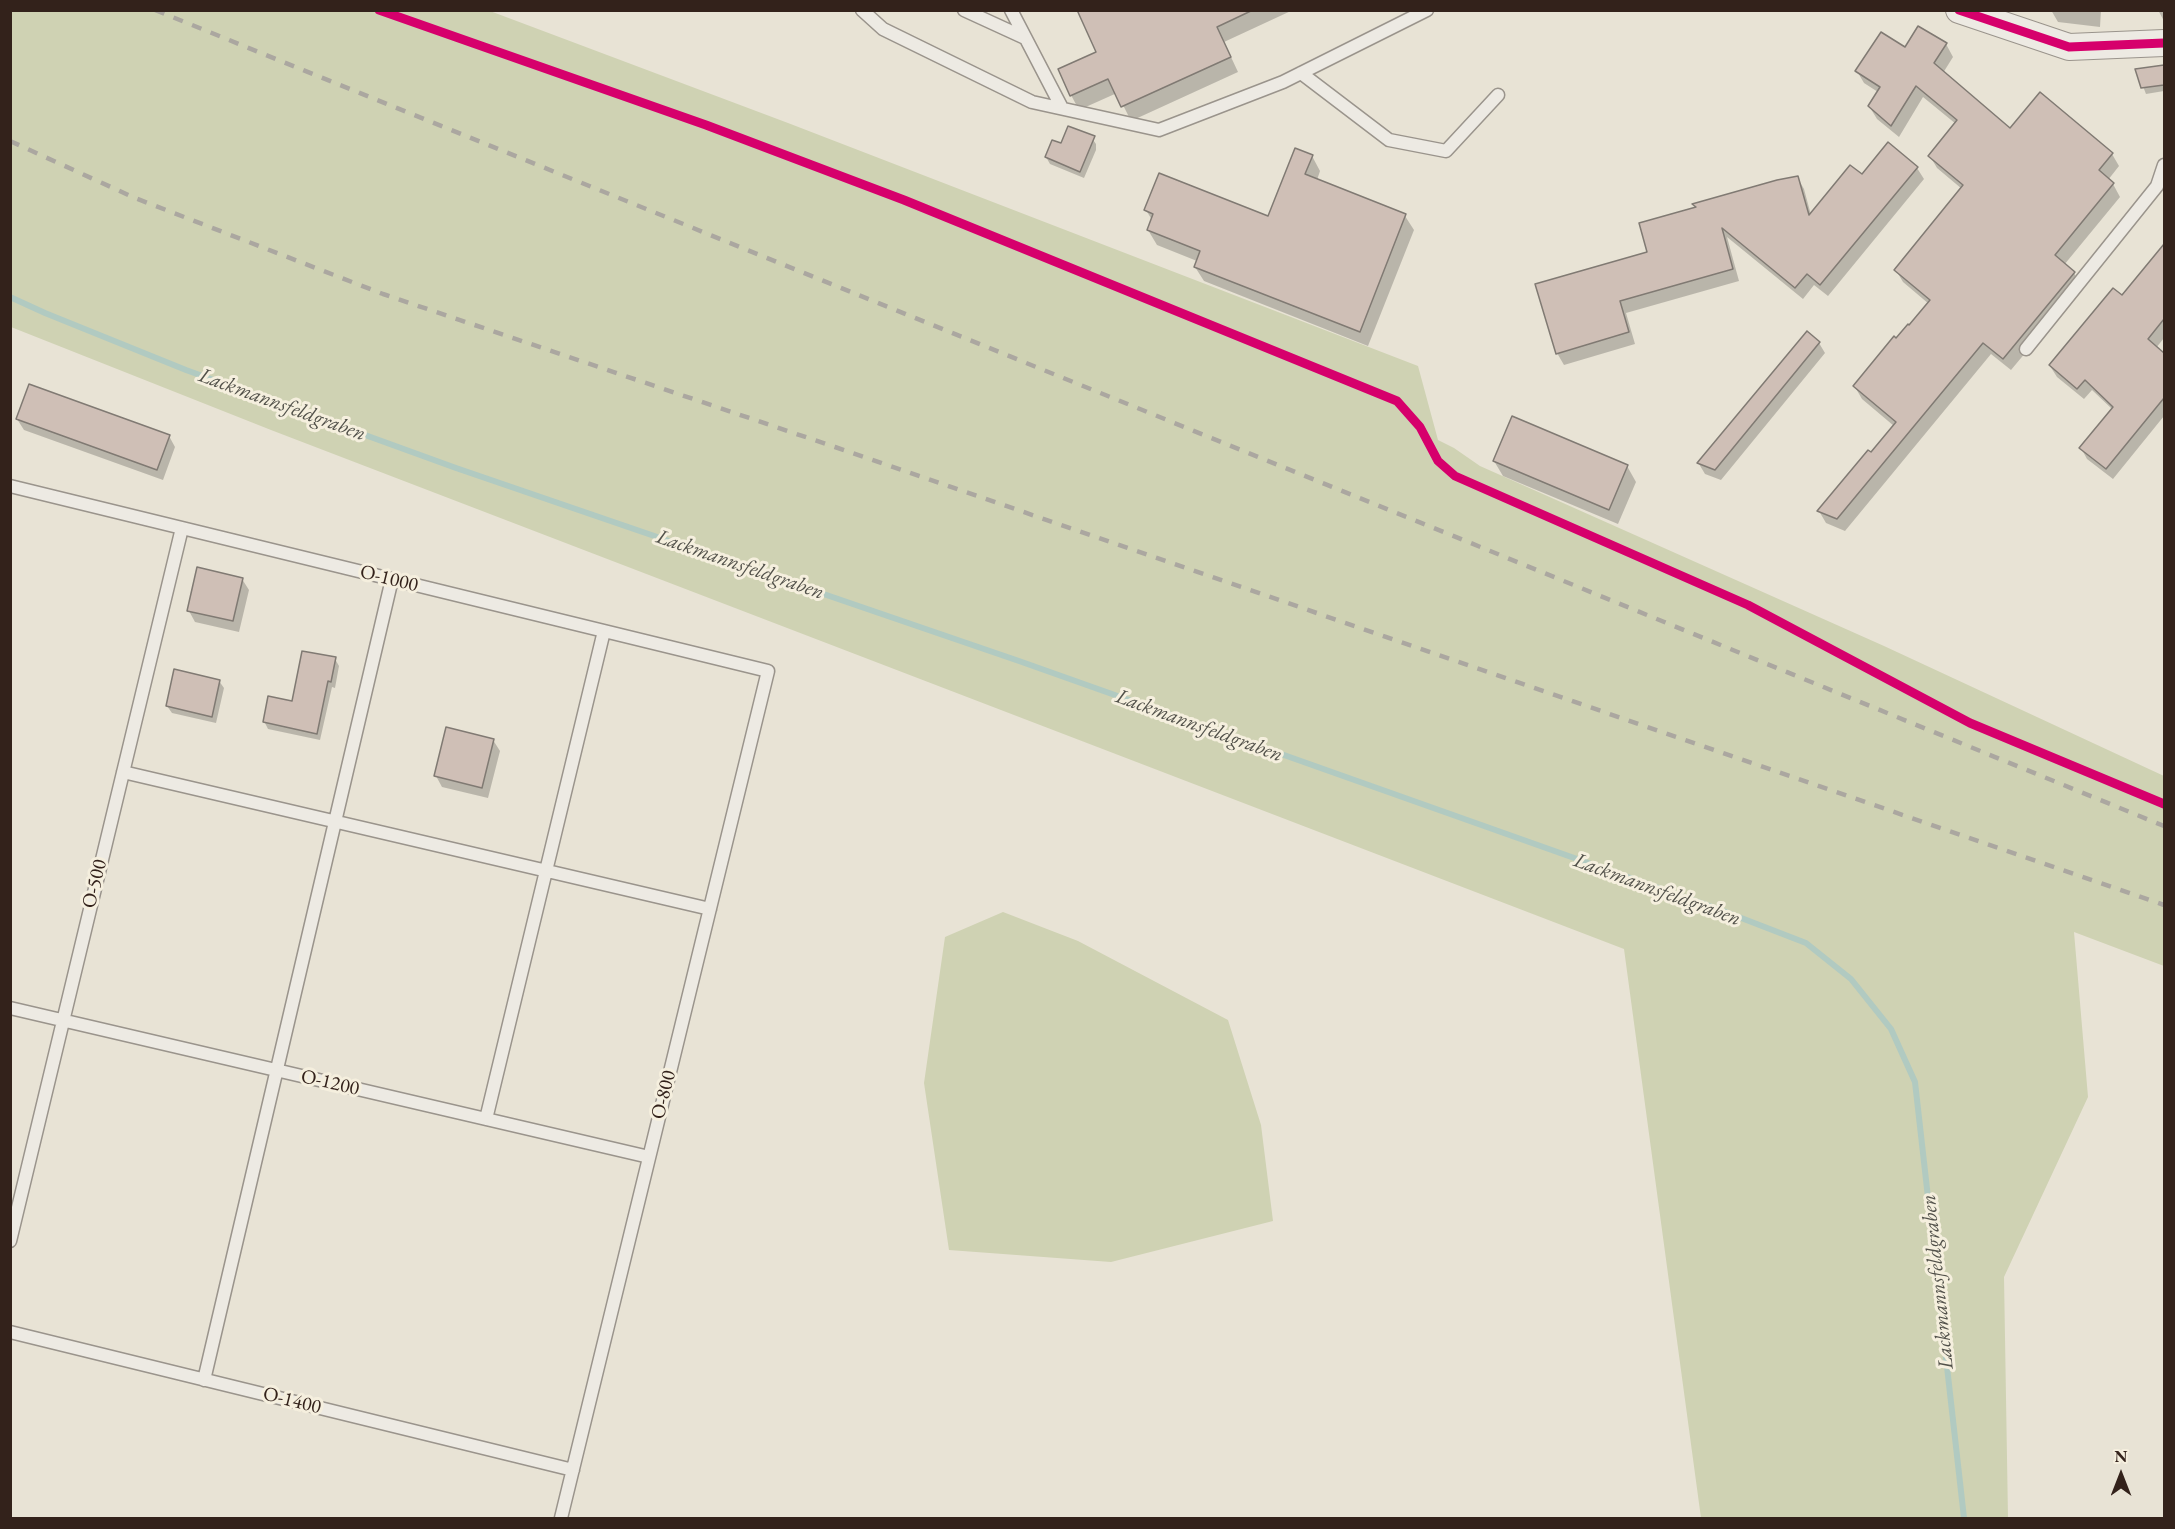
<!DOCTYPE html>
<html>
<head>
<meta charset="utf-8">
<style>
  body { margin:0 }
  #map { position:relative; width:2175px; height:1529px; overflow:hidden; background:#e8e3d5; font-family:"EB Garamond",serif }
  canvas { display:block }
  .frame { position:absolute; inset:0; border:12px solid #33221b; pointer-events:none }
  .north { position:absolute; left:2091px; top:1445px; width:60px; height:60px; -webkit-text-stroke:4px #f5efde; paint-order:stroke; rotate:0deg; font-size:16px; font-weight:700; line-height:24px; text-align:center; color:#33221b }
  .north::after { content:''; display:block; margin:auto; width:21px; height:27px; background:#33221b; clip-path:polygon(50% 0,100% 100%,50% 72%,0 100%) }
</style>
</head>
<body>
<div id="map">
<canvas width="2175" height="1529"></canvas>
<div class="frame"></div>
<div class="north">N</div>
</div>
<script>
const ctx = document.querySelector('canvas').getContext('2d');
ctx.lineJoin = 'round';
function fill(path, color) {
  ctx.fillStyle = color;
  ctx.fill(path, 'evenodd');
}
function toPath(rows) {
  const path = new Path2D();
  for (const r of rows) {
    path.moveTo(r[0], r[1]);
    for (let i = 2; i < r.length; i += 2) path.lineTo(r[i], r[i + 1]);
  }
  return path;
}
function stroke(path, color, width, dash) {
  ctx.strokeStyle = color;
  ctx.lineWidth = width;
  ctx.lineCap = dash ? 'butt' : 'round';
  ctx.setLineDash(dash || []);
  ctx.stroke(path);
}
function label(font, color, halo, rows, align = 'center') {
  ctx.font = font + ' "EB Garamond",serif';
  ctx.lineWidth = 6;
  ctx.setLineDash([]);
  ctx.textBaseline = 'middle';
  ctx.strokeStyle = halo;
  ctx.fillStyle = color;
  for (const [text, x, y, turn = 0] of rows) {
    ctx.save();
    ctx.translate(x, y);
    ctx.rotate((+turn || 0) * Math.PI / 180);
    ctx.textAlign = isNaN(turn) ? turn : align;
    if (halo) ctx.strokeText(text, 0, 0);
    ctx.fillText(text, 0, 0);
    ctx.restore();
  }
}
fill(toPath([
  [10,11,490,11,788,123,1418,366,1438,440,1454,448,1480,466,1884,646,2164,776,2164,966,2074,932,2088,1097,2004,1277,2008,1518,1701,1518,1624,949,271,430,11,327],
  [1003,912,1078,941,1228,1020,1261,1125,1273,1221,1111,1262,949,1250,924,1083,945,937]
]), '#cfd2b3');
fill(toPath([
  [1078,10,1293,10,1224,42,1238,72,1131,121,1117,93,1079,110,1071,95,1098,53],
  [2051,10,2101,10,2100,27,2058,22],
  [2158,10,2164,10,2164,21],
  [1946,44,1953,57,1943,73,2011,130,2112,154,2119,166,2108,180,2113,184,2120,197,2064,265,2074,273,2081,286,2011,370,1991,354,1845,531,1826,523,1819,511,1894,426,1862,399,1855,387,1929,304,1903,282,1896,270,1962,189,1937,168,1930,156,1956,124,1923,97,1899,137,1877,119,1869,106,1878,92,1864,83,1857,71,1905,49],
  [2164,67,2164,91,2146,94,2137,71],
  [1091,137,1096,144,1096,150,1084,178,1050,164,1046,157,1062,145],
  [1312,156,1320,171,1317,180,1405,216,1414,230,1368,346,1204,281,1195,267,1197,261,1157,245,1148,230,1152,220,1146,210,1269,218],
  [1917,168,1924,179,1828,296,1814,285,1803,299,1727,237,1739,281,1626,313,1635,344,1564,365,1557,353,1649,253,1697,208,1695,205,1797,177,1804,189,1811,215,1862,176],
  [2164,246,2164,338,2156,348,2164,355,2164,416,2113,479,2087,459,2081,448,2112,409,2092,390,2084,399,2057,377,2050,366,2122,297],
  [1807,333,1819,343,1825,353,1721,480,1705,474,1699,464],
  [17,419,169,436,175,447,163,480,24,430],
  [1494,461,1627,466,1636,482,1618,524,1503,476],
  [242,579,249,590,239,632,195,622,189,611],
  [335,659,339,666,335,688,332,687,320,740,268,729,264,721,294,703],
  [219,681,224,688,216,723,172,713,167,706],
  [493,740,500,751,488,798,442,787,436,776]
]), '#0003');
stroke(toPath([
  [10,297,45,313,186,370,456,468,1019,661,1718,909,1806,943,1851,979,1891,1029,1915,1082,1964,1518]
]), '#b1cac1', 6);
const building = toPath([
  [1077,10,1253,10,1217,27,1231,57,1121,107,1108,79,1070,96,1058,69,1096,52,1077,10],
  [1918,26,1947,43,1934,63,2010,128,2040,92,2113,153,2099,170,2114,183,2055,255,2075,272,2003,359,1983,343,1837,519,1817,511,1868,450,1871,452,1896,422,1853,386,1894,336,1896,338,1908,324,1909,325,1930,300,1894,270,1963,185,1928,156,1957,120,1916,86,1891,126,1868,106,1880,87,1855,71,1881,32,1905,47,1918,26],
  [2164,65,2164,85,2141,88,2135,69,2164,65],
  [1068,126,1095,136,1080,172,1045,157,1052,140,1061,143,1068,126],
  [1888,142,1918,167,1820,285,1807,274,1795,288,1722,228,1733,269,1620,301,1629,332,1556,354,1535,284,1647,252,1639,223,1696,207,1692,204,1777,180,1798,176,1809,215,1850,165,1862,174,1888,142],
  [1295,148,1313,155,1305,174,1406,214,1360,332,1194,267,1200,251,1147,230,1153,214,1144,210,1159,173,1268,216,1295,148],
  [2164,244,2164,319,2148,339,2164,353,2164,398,2106,469,2079,448,2113,407,2085,380,2077,389,2049,365,2113,288,2122,295,2164,244],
  [1807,331,1820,342,1793,375,1715,470,1697,463,1807,331],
  [29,384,170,435,157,470,16,419,29,384],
  [1512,416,1628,465,1609,510,1493,461,1512,416],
  [197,567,243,578,233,621,187,611,197,567],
  [302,651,336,657,331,682,328,681,317,734,263,722,268,696,292,701,302,651],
  [174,669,220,680,212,717,166,706,174,669],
  [446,727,494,739,482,788,434,776,446,727]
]);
fill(building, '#cfbfb6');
stroke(building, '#807a73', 1.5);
const lane = toPath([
  [862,10,883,29,1032,102,1159,130,1283,82,1427,10],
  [964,10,1025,38],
  [1011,10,1062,108],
  [1301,73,1389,140,1446,151,1498,95],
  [2026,349,2157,186,2164,165],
  [10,486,768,671,561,1518],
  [123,772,710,909],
  [10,1008,649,1157],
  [486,1119,604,631],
  [10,1241,182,528],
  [10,1332,573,1470],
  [204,1380,392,579]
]);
const street = toPath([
  [1959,10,2069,47,2164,43]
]);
stroke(lane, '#9a948c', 15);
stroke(street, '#9a948c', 28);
stroke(lane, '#edeae3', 12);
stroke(street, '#edeae3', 26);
stroke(toPath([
  [155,10,1478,546,2164,826],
  [10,141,135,198,383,294,835,447,2164,905]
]), '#aba7a0', 4.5, [10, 10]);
stroke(toPath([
  [379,10,706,125,904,200,1397,401,1420,427,1438,461,1455,476,1748,605,1970,723,2164,804],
  [1959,10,2069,47,2164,43]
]), '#d6006c', 9);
label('20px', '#33221b', '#f5efde', [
  ["O-1000",389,579,14],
  ["O-500",95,884,-76],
  ["O-1200",330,1083,13],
  ["O-800",664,1095,-76],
  ["O-1400",292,1401,14]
]);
label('italic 21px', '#52514a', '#f5efde', [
  ["Lackmannsfeldgraben",282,405,20],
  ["Lackmannsfeldgraben",740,565,19],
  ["Lackmannsfeldgraben",1199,726,20],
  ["Lackmannsfeldgraben",1657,890,20],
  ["Lackmannsfeldgraben",1938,1282,-96]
]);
</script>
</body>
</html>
